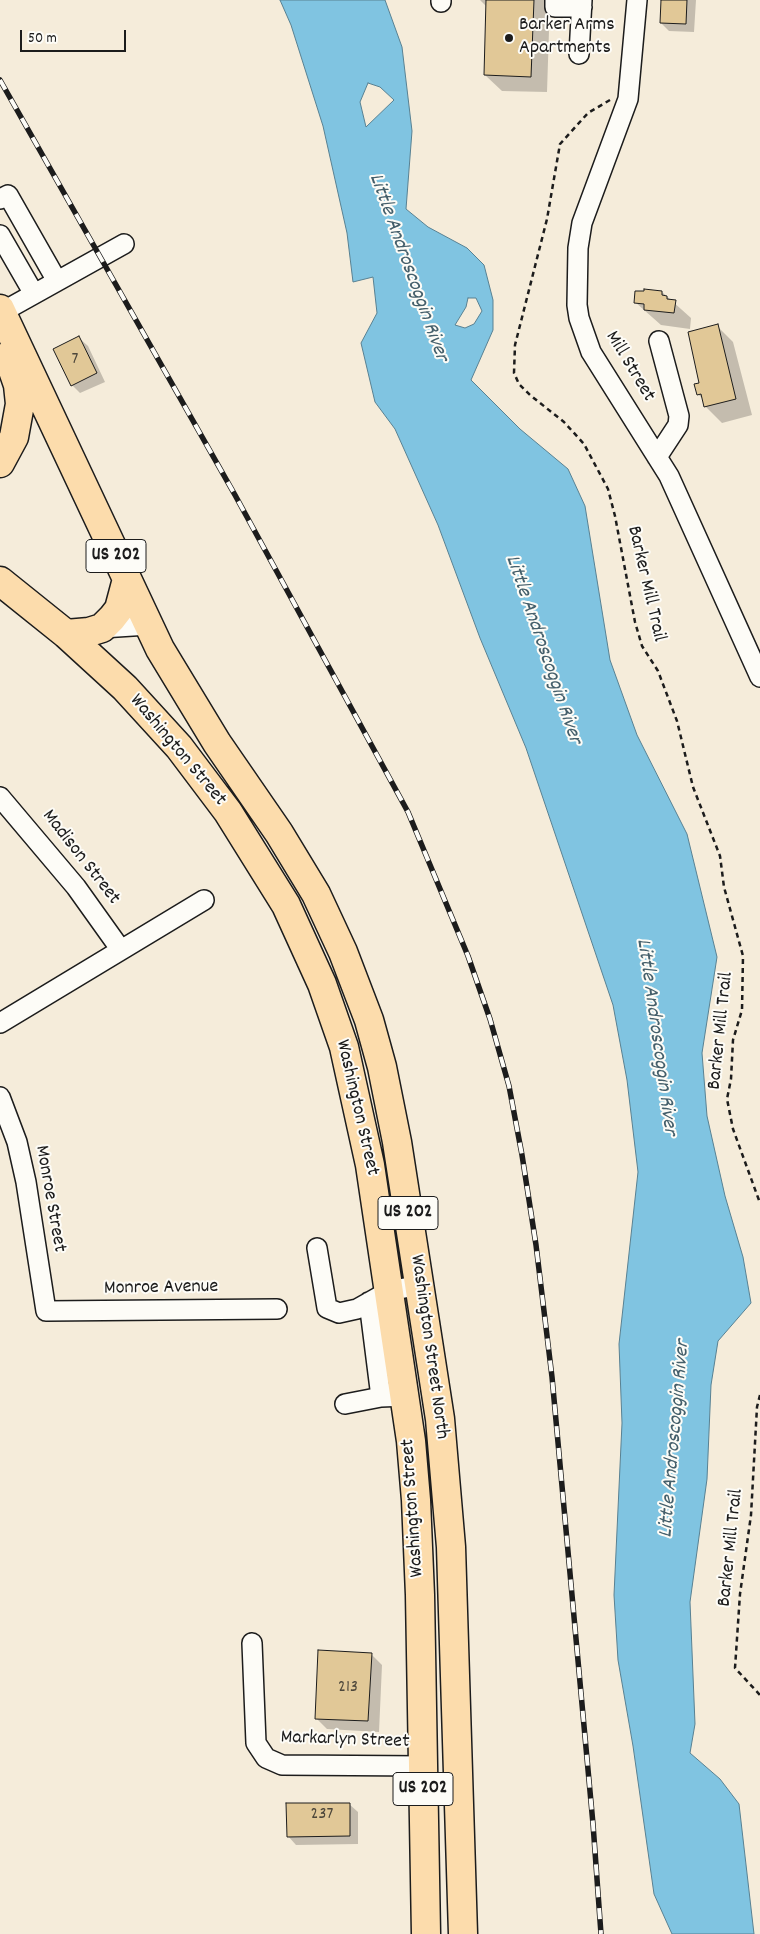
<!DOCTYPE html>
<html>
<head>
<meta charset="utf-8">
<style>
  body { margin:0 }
  #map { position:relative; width:760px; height:1934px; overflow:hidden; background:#f5ecda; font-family:Dekko,sans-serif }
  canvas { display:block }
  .scale { position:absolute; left:20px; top:30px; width:106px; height:22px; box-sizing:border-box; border:2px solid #1c1c1c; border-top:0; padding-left:6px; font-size:15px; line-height:18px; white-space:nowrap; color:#1c1c1c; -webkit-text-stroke:4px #fdfcf7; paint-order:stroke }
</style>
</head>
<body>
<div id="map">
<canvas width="760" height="1934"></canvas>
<div class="scale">50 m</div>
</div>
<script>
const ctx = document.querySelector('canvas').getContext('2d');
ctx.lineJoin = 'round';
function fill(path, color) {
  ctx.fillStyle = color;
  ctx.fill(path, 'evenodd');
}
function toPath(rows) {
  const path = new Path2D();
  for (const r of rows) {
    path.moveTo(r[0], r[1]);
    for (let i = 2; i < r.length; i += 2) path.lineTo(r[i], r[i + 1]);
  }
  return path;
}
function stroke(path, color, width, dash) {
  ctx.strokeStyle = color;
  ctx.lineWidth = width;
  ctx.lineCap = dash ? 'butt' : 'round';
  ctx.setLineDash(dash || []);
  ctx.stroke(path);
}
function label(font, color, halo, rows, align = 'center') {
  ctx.font = font + ' Dekko,sans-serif';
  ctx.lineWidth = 4;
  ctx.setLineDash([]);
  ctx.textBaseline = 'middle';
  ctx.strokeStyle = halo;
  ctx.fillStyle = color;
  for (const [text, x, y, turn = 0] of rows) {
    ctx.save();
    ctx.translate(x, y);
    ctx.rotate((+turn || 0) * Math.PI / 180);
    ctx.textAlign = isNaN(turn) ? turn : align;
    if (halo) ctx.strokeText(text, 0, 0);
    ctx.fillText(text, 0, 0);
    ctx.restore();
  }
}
const water = toPath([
  [280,0,385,0,402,47,412,131,406,209,428,227,467,248,484,265,493,300,493,330,471,380,520,429,568,469,585,506,610,660,637,735,687,834,717,957,702,1053,707,1116,725,1196,743,1257,751,1303,718,1341,711,1385,707,1479,690,1602,695,1724,690,1753,720,1779,739,1804,754,1934,672,1934,654,1894,633,1746,618,1660,614,1595,622,1423,619,1344,638,1172,627,1080,613,1005,526,748,480,638,438,525,395,429,375,402,361,343,377,313,373,277,353,282,347,233,323,126,291,25,280,0],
  [368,83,380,87,394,100,366,127,360,102,368,83],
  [468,298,476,298,482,311,474,324,465,328,455,325,466,307,468,298]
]);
fill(water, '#80c4e1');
stroke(water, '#588192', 1);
fill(toPath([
  [480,0,550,0,547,92,502,91,485,75,487,7],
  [662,0,696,0,694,32,669,31,661,23],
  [662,292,691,318,690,329,661,325,635,302],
  [717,326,733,342,752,415,722,423,706,407,704,400,698,394],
  [79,338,88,346,105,382,80,393,72,385],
  [371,1654,382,1665,379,1732,327,1729,316,1718],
  [349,1804,358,1812,358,1844,296,1845,288,1836]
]), '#0003');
const building = toPath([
  [486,0,534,0,531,77,484,75,486,0],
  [661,0,687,0,686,24,660,23,661,0],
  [644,289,662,291,662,295,667,296,667,299,676,300,674,313,644,310,644,304,634,303,635,291,644,291,644,289],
  [718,324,736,399,704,407,701,394,697,395,694,384,699,383,688,332,718,324],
  [79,336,97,373,71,386,53,349,79,336],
  [318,1650,372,1653,368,1721,315,1719,318,1650],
  [286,1803,350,1803,350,1836,287,1837,286,1803]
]);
fill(building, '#e1c897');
stroke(building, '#1c1c1c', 1);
const minor = toPath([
  [441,0,441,2],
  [555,0,555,7,582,7],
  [637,0,628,99,582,223,578,248,577,305,579,318,591,352,669,476,760,677],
  [579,54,582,0],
  [0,199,8,195,57,281],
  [0,235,34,294],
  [2,312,124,244],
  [657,457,678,425,679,416,659,341],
  [102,628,148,625],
  [0,797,76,887,121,950],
  [0,1023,204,900],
  [0,1097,17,1142,26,1182,46,1311,277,1309],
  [317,1248,327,1308,339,1313,357,1309,389,1291,420,1285],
  [369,1302,381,1397,405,1396],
  [345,1404,381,1397],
  [252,1643,256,1743,266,1758,282,1765,423,1766]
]);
const highway = toPath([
  [0,309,160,649,217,743,279,833,316,894,343,952,369,1020,382,1067,397,1142,440,1419,451,1547,463,1934],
  [0,463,14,437,20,404,18,385,8,356],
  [0,581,66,634,125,688,179,747,228,812,286,905,322,984,344,1047,370,1165,411,1441,416,1500,420,1595,426,1934],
  [66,634,89,632,102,628,112,618,119,609,127,579]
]);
stroke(minor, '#1c1c1c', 22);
stroke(highway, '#1c1c1c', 31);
stroke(toPath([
  [610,100,588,113,560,144,547,219,515,345,514,373,519,384,530,395,564,422,584,444,608,489,615,516,635,622,642,646,658,671,677,721,693,787,720,856,724,887,743,956,742,1010,733,1040,731,1079,727,1099,733,1129,760,1203],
  [760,1395,757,1407,751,1515,740,1594,735,1668,760,1695]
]), '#1c1c1c', 2.5, [5, 4]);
stroke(minor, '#fdfcf7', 19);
stroke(highway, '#fcdcac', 28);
const rail = toPath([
  [0,80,235,495,408,812,468,956,490,1019,509,1086,522,1155,536,1245,552,1377,593,1824,601,1934]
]);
stroke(rail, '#1c1c1c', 5.5);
stroke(rail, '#fdfcf7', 4, [11]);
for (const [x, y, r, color] of [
  [509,38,5,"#1c1c1c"]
]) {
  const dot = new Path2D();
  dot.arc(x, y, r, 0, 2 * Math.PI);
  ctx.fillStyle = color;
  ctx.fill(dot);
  stroke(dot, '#fdfcf7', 2);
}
label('18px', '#4d473b', null, [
  ["7",75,361],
  ["213",348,1689],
  ["237",322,1816]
]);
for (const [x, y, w] of [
  [116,556,60],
  [408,1213,60],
  [423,1789,60]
]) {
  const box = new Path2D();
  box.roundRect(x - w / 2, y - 16.5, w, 33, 4);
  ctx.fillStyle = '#fdfcf7';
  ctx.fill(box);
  stroke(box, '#1c1c1c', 1);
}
label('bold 19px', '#1c1c1c', null, [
  ["US 202",116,556],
  ["US 202",408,1213],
  ["US 202",423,1789]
]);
label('20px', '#1c1c1c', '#fdfcf7', [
  ["Barker Arms",519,26],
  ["Apartments",519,49]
], 'left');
label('20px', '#1c1c1c', '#fdfcf7', [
  ["Mill Street",629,367,59],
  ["Barker Mill Trail",645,584,77],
  ["Washington Street",177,751,50],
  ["Madison Street",80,858,52],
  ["Barker Mill Trail",722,1031,-84],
  ["Washington Street",356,1108,77],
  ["Monroe Street",49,1199,80],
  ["Monroe Avenue",161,1289,-1],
  ["Washington Street North",428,1347,82],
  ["Washington Street",414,1508,-94],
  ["Barker Mill Trail",732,1548,-84],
  ["Markarlyn Street",345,1741,2]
]);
label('italic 21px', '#445f6b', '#fdfcf7', [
  ["Little Androscoggin River",407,268,70],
  ["Little Androscoggin River",542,650,71],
  ["Little Androscoggin River",655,1037,82],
  ["Little Androscoggin River",676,1439,-85]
]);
</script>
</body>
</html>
